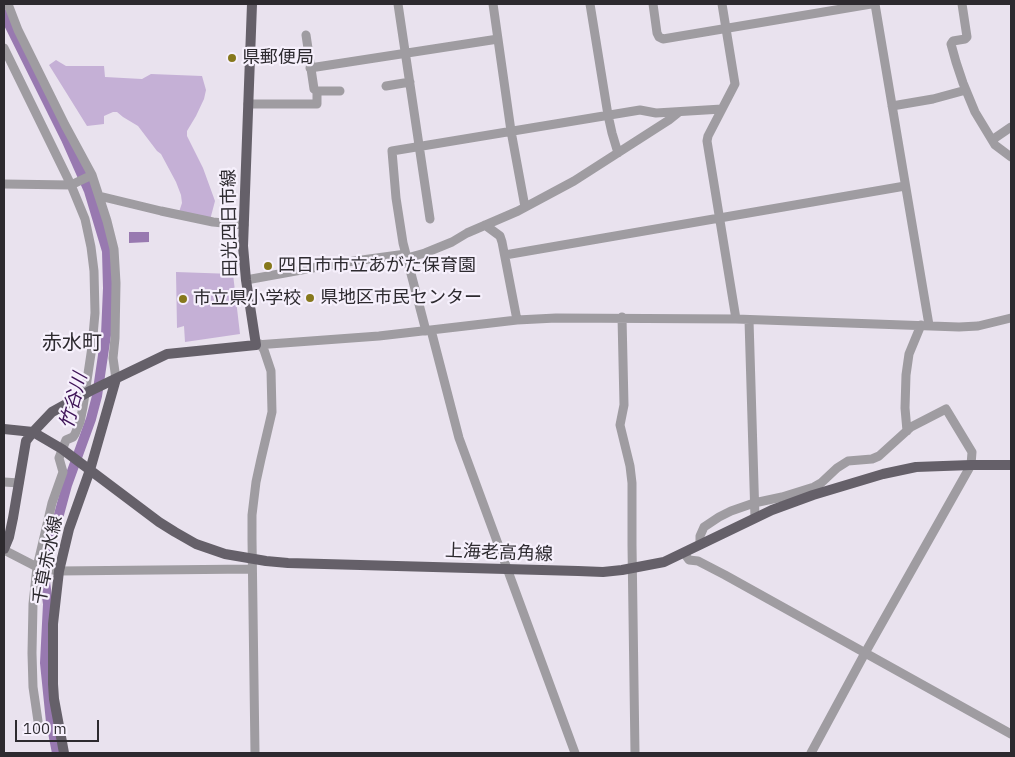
<!DOCTYPE html>
<html>
<head>
<meta charset="utf-8">
<style>
  body { margin:0 }
  #map { position:relative; width:1015px; height:757px; overflow:hidden; background:#e9e2ee; font-family:"IBM Plex Sans",sans-serif }
  canvas { display:block }
  .frame { position:absolute; inset:0; border:5px solid #2d2a2f; pointer-events:none }
  .scale { position:absolute; left:15px; top:720px; width:84px; height:22px; box-sizing:border-box; border:2px solid #2d2a2f; border-top:0; padding-left:6px; font-size:15px; line-height:18px; white-space:nowrap; color:#2d2a2f; -webkit-text-stroke:4px #f6f0fc; paint-order:stroke }
</style>
</head>
<body>
<div id="map">
<canvas width="1015" height="757"></canvas>
<div class="frame"></div>
<div class="scale">100 m</div>
</div>
<script>
const ctx = document.querySelector('canvas').getContext('2d');
ctx.lineJoin = 'round';
function fill(path, color) {
  ctx.fillStyle = color;
  ctx.fill(path, 'evenodd');
}
function toPath(rows) {
  const path = new Path2D();
  for (const r of rows) {
    path.moveTo(r[0], r[1]);
    for (let i = 2; i < r.length; i += 2) path.lineTo(r[i], r[i + 1]);
  }
  return path;
}
function stroke(path, color, width, dash) {
  ctx.strokeStyle = color;
  ctx.lineWidth = width;
  ctx.lineCap = dash ? 'butt' : 'round';
  ctx.setLineDash(dash || []);
  ctx.stroke(path);
}
function label(font, color, halo, rows, align = 'center') {
  ctx.font = font + ' "IBM Plex Sans","Noto Sans JP",sans-serif';
  ctx.lineWidth = 4.5;
  ctx.setLineDash([]);
  ctx.textBaseline = 'middle';
  ctx.strokeStyle = halo;
  ctx.fillStyle = color;
  for (const [text, x, y, turn = 0] of rows) {
    ctx.save();
    ctx.translate(x, y);
    ctx.rotate((+turn || 0) * Math.PI / 180);
    ctx.textAlign = isNaN(turn) ? turn : align;
    if (halo) ctx.strokeText(text, 0, 0);
    ctx.fillText(text, 0, 0);
    ctx.restore();
  }
}
fill(toPath([
  [56,60,66,66,104,66,105,77,142,79,151,74,202,76,206,90,204,99,196,116,187,131,187,136,203,168,215,201,210,220,179,212,182,203,181,195,176,182,161,154,157,151,138,126,123,117,117,112,113,112,104,116,104,124,87,126,49,65],
  [176,272,233,274,240,334,185,342,184,326,177,328]
]), '#c5b0d6');
fill(toPath([
  [129,232,149,232,149,242,129,243]
]), '#9879b0');
stroke(toPath([
  [4,14,66,139,89,191,107,251,108,288,106,335,97,396,91,419,67,485,48,555,45,582,48,604,45,663,51,722,57,753]
]), '#9879b0', 10);
stroke(toPath([
  [8,4,18,30,65,125,92,175,107,221,114,249,116,283,115,338,113,358,116,379],
  [398,4,430,219],
  [493,4,511,131,525,207],
  [590,4,608,115,612,133,618,153],
  [653,4,657,33,659,37,663,39,871,4],
  [722,4,735,84,708,136,707,141,736,319],
  [875,4,929,325],
  [962,4,967,37,965,39,953,41,951,44,956,62,963,83,975,112,995,145,1011,157],
  [306,35,314,89,317,91],
  [4,48,71,185,85,219,91,247,94,271,95,313,92,347,83,407,80,422,75,434,73,437,66,440,59,458,63,472,52,503,37,567,33,604,32,653,33,687,39,728],
  [310,68,498,39],
  [386,86,410,82],
  [248,104,317,104,317,91,340,91],
  [892,106,933,99,966,90],
  [992,140,1011,127],
  [4,184,71,185,92,175],
  [99,196,161,211,213,222,244,225],
  [485,225,500,236,502,242,517,320],
  [505,255,905,186],
  [407,258,425,253,452,242,467,233,518,211,574,181,669,120,679,112],
  [246,280,340,263,406,254],
  [622,317,624,405,620,425,630,466,632,483,632,545,635,753],
  [749,320,755,518],
  [431,330,459,438,575,753],
  [426,331,403,243,396,198,392,151,640,110,656,113,722,109],
  [256,345,379,336,517,320,556,318,736,319,959,327,978,326,1011,318],
  [907,431,905,408,906,375,909,354,921,325],
  [4,482,19,483],
  [700,544,700,536,704,527,719,517,731,511,754,503,782,497,814,487,821,483,837,468,848,461,872,459,879,456,911,427,946,409,972,452,971,465,865,653,811,753],
  [4,550,37,567,59,571,252,569],
  [684,553,689,560,698,561,725,575,1011,734],
  [255,753,252,539,252,515,256,482,261,459,272,412,271,371,264,350,260,344]
]), '#9f9ca1', 9);
stroke(toPath([
  [4,429,33,432,62,449,159,522,175,532,196,544,225,554,266,561,288,563,578,571,603,572,622,570,664,562,772,510,813,495,883,474,916,467,971,465,1011,465],
  [4,549,9,537,13,518,26,441,33,432,52,412,90,391,167,354,256,345,246,280,243,246,252,4],
  [64,753,54,699,53,684,53,624,59,571,69,529,90,470,116,379]
]), '#656069', 10);
for (const [x, y, r, color] of [
  [232,58,5,"#86781c"],
  [268,266,5,"#86781c"],
  [310,298,5,"#86781c"],
  [183,299,5,"#86781c"]
]) {
  const dot = new Path2D();
  dot.arc(x, y, r, 0, 2 * Math.PI);
  ctx.fillStyle = color;
  ctx.fill(dot);
  stroke(dot, '#f6f0fc', 2);
}
label('18px', '#2d2a2f', '#f6f0fc', [
  ["県郵便局",242,58],
  ["四日市市立あがた保育園",278,266],
  ["県地区市民センター",320,298],
  ["市立県小学校",193,299]
], 'left');
label('18px', '#2d2a2f', '#f6f0fc', [
  ["田光四日市線",230,223,-91],
  ["上海老高角線",499,553,2],
  ["千草赤水線",48,560,-79]
]);
label('italic 19px', '#3d1256', '#f6f0fc', [
  ["竹谷川",74,401,-75]
]);
label('20px', '#2d2a2f', '#f6f0fc', [
  ["赤水町",72,343]
]);
</script>
</body>
</html>
